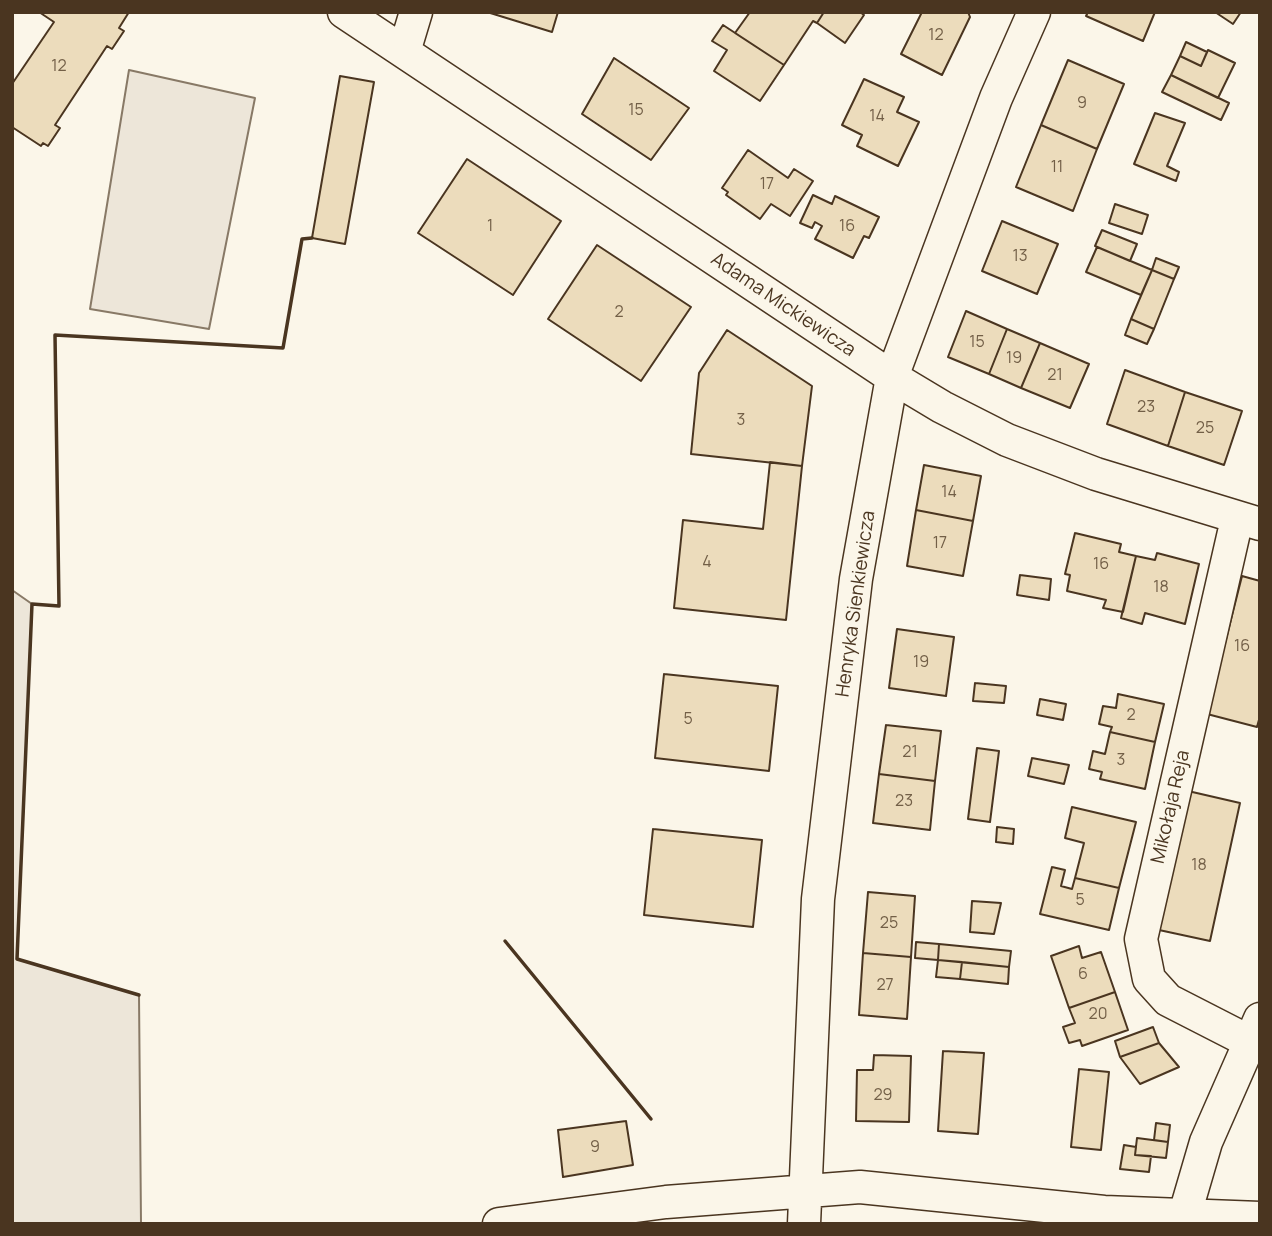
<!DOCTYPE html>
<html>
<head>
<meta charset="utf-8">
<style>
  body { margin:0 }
  #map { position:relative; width:1272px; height:1236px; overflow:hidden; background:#fbf6e9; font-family:Manrope,sans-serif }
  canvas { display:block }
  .frame { position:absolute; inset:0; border:14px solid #4a3520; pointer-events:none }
</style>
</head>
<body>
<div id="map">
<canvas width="1272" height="1236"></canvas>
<div class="frame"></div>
</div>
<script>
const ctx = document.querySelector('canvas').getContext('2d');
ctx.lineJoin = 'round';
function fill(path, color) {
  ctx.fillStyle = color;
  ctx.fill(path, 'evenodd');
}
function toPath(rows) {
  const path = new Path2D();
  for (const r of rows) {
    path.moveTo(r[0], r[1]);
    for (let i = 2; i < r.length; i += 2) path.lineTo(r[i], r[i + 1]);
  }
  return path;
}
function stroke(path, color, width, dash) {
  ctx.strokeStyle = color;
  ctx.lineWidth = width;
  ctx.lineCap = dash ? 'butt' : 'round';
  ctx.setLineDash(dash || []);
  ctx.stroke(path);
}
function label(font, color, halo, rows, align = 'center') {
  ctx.font = font + ' Manrope,sans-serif';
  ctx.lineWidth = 5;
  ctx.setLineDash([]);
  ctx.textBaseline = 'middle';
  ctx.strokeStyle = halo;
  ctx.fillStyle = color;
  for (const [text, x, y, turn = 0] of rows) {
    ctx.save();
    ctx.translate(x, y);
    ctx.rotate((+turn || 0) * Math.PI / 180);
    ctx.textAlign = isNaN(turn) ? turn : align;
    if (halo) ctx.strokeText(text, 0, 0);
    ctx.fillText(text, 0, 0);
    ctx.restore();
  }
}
const green = toPath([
  [129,70,255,98,209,329,90,309,129,70],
  [12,590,32,604,17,959,139,995,141,1224,12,1224,12,590]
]);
fill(green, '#ede6d9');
stroke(green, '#887966', 2);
const building = toPath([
  [39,12,129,12,119,28,124,31,112,49,107,46,55,125,60,128,48,146,43,143,41,146,12,127,12,84,54,22,39,12],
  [487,12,558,12,552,32,487,12],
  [750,12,824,12,817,23,813,21,784,65,735,33,750,12],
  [824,12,860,12,864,15,845,43,817,23,824,12],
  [922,12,968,12,970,17,942,75,901,54,922,12],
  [1088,12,1155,12,1143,41,1086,16,1088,12],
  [1215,12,1241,12,1233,24,1215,12],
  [723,25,784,65,760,101,714,71,727,50,712,41,723,25],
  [1186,42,1207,52,1201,66,1180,56,1186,42],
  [1208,50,1235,63,1218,98,1171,75,1180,56,1201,66,1208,50],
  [614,58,689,108,651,160,582,114,614,58],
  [1068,60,1124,84,1097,149,1041,125,1068,60],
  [1171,75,1229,103,1221,120,1162,92,1171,75],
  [340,76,374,82,345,244,312,238,340,76],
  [864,79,904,97,897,112,919,122,898,166,857,146,862,135,842,125,864,79],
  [1155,113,1185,123,1167,166,1179,172,1176,181,1134,164,1155,113],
  [1041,125,1097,149,1073,211,1016,187,1041,125],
  [748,150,788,178,794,169,813,181,790,216,771,204,760,219,726,195,728,192,722,188,748,150],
  [467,159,561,221,513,295,418,233,467,159],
  [813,195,832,204,835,196,879,217,869,238,864,236,853,258,815,239,822,226,815,222,812,228,800,223,813,195],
  [1115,204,1148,215,1142,234,1109,223,1115,204],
  [1002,221,1058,244,1037,294,982,271,1002,221],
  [1102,230,1137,244,1130,261,1095,246,1102,230],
  [597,245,691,307,641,381,548,319,597,245],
  [1097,247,1152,270,1141,295,1086,272,1097,247],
  [1156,258,1179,267,1174,279,1152,270,1156,258],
  [1152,270,1174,279,1154,329,1131,319,1152,270],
  [966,311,1007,329,989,374,948,357,966,311],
  [1131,319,1154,329,1147,344,1125,335,1131,319],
  [1007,329,1040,343,1021,388,989,374,1007,329],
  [727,330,812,386,802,466,691,454,699,373,727,330],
  [1040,343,1089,364,1070,408,1021,388,1040,343],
  [1125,370,1185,392,1168,446,1107,424,1125,370],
  [1185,392,1242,411,1224,465,1168,446,1185,392],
  [770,462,802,466,786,620,674,608,683,520,763,529,770,462],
  [924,465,981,476,973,521,916,510,924,465],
  [916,510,973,521,963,576,907,566,916,510],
  [1075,533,1121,544,1119,552,1136,556,1123,612,1103,608,1106,600,1067,591,1070,575,1065,574,1075,533],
  [1157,553,1199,564,1185,624,1145,613,1142,624,1121,618,1136,556,1155,560,1157,553],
  [1020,575,1051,579,1049,600,1017,595,1020,575],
  [1242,576,1260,581,1260,716,1257,727,1207,714,1242,576],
  [897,629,954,637,946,696,889,688,897,629],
  [664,674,778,686,769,771,655,758,664,674],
  [975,683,1006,686,1004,703,973,701,975,683],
  [1118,694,1164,704,1155,742,1110,732,1112,727,1099,724,1103,706,1116,708,1118,694],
  [1040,699,1066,704,1063,720,1037,715,1040,699],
  [886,725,941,731,935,781,879,774,886,725],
  [1110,732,1155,742,1145,789,1100,779,1102,772,1089,769,1093,751,1105,754,1110,732],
  [977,748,999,751,990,822,968,819,977,748],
  [1032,758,1069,765,1064,784,1028,776,1032,758],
  [879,774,935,781,930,830,873,823,879,774],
  [1188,791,1240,803,1210,941,1159,930,1188,791],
  [1072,807,1136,822,1119,888,1075,878,1084,843,1065,838,1072,807],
  [997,827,1014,829,1013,844,996,842,997,827],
  [653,829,762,840,753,927,644,915,653,829],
  [1052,867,1065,870,1061,886,1072,889,1075,878,1119,888,1109,930,1040,914,1052,867],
  [868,892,915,896,911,957,863,953,868,892],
  [972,901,1001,903,994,934,970,932,972,901],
  [916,942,939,944,938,960,915,958,916,942],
  [939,944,1011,951,1009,967,938,960,939,944],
  [1079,946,1082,958,1101,952,1115,992,1069,1008,1051,956,1079,946],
  [863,953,911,957,907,1019,859,1015,863,953],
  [938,960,962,962,960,979,936,977,938,960],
  [962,962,1009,967,1008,984,960,979,962,962],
  [1115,992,1128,1030,1082,1046,1080,1040,1069,1043,1063,1027,1075,1023,1069,1008,1115,992],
  [1153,1027,1159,1043,1120,1057,1115,1041,1153,1027],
  [1159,1043,1179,1067,1140,1084,1120,1057,1159,1043],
  [943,1051,984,1053,978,1134,938,1131,943,1051],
  [874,1055,911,1056,909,1122,856,1121,857,1070,873,1070,874,1055],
  [1079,1069,1109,1072,1101,1150,1071,1147,1079,1069],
  [626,1121,633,1165,563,1177,558,1130,626,1121],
  [1156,1123,1170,1125,1168,1142,1154,1140,1156,1123],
  [1137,1138,1168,1142,1166,1158,1135,1155,1137,1138],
  [1124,1145,1136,1147,1135,1155,1151,1156,1149,1172,1120,1169,1124,1145]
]);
fill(building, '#ecdcbc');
stroke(building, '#4a3520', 2);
const minor = toPath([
  [344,12,892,377,942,407,1007,440,1096,474,1260,524],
  [404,52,416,12],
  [1237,519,1141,939,1149,979,1168,1000,1250,1042],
  [499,1224,666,1202,860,1187,1104,1212,1260,1218],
  [804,1224,818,899,856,579,892,377,996,98,1034,12],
  [1182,1224,1206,1142,1260,1019]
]);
stroke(minor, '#4a3520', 35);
stroke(minor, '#fbf6e9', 32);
stroke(toPath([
  [505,941,651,1119],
  [139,995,17,959,32,604,59,606,55,335,283,348,302,239,312,238]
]), '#4a3520', 3.5);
label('16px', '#725f47', null, [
  ["12",936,36],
  ["12",59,67],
  ["9",1082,104],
  ["15",636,111],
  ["14",877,117],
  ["11",1057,168],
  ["17",767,185],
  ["1",490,227],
  ["16",847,227],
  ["13",1020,257],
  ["2",619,313],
  ["15",977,343],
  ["19",1014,359],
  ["21",1055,376],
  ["23",1146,408],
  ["3",741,421],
  ["25",1205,429],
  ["14",949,493],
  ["17",940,544],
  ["4",707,563],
  ["16",1101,565],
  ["18",1161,588],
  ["16",1242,647],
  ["19",921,663],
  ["2",1131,716],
  ["5",688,720],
  ["21",910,753],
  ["3",1121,761],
  ["23",904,802],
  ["18",1199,866],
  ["5",1080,901],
  ["25",889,924],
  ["6",1083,975],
  ["27",885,986],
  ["20",1098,1015],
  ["29",883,1096],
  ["9",595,1148]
]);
label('19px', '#4a3520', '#fbf6e9', [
  ["Adama Mickiewicza",783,305,34],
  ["Henryka Sienkiewicza",856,604,-82],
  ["Mikołaja Reja",1171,807,-77]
]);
</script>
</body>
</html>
